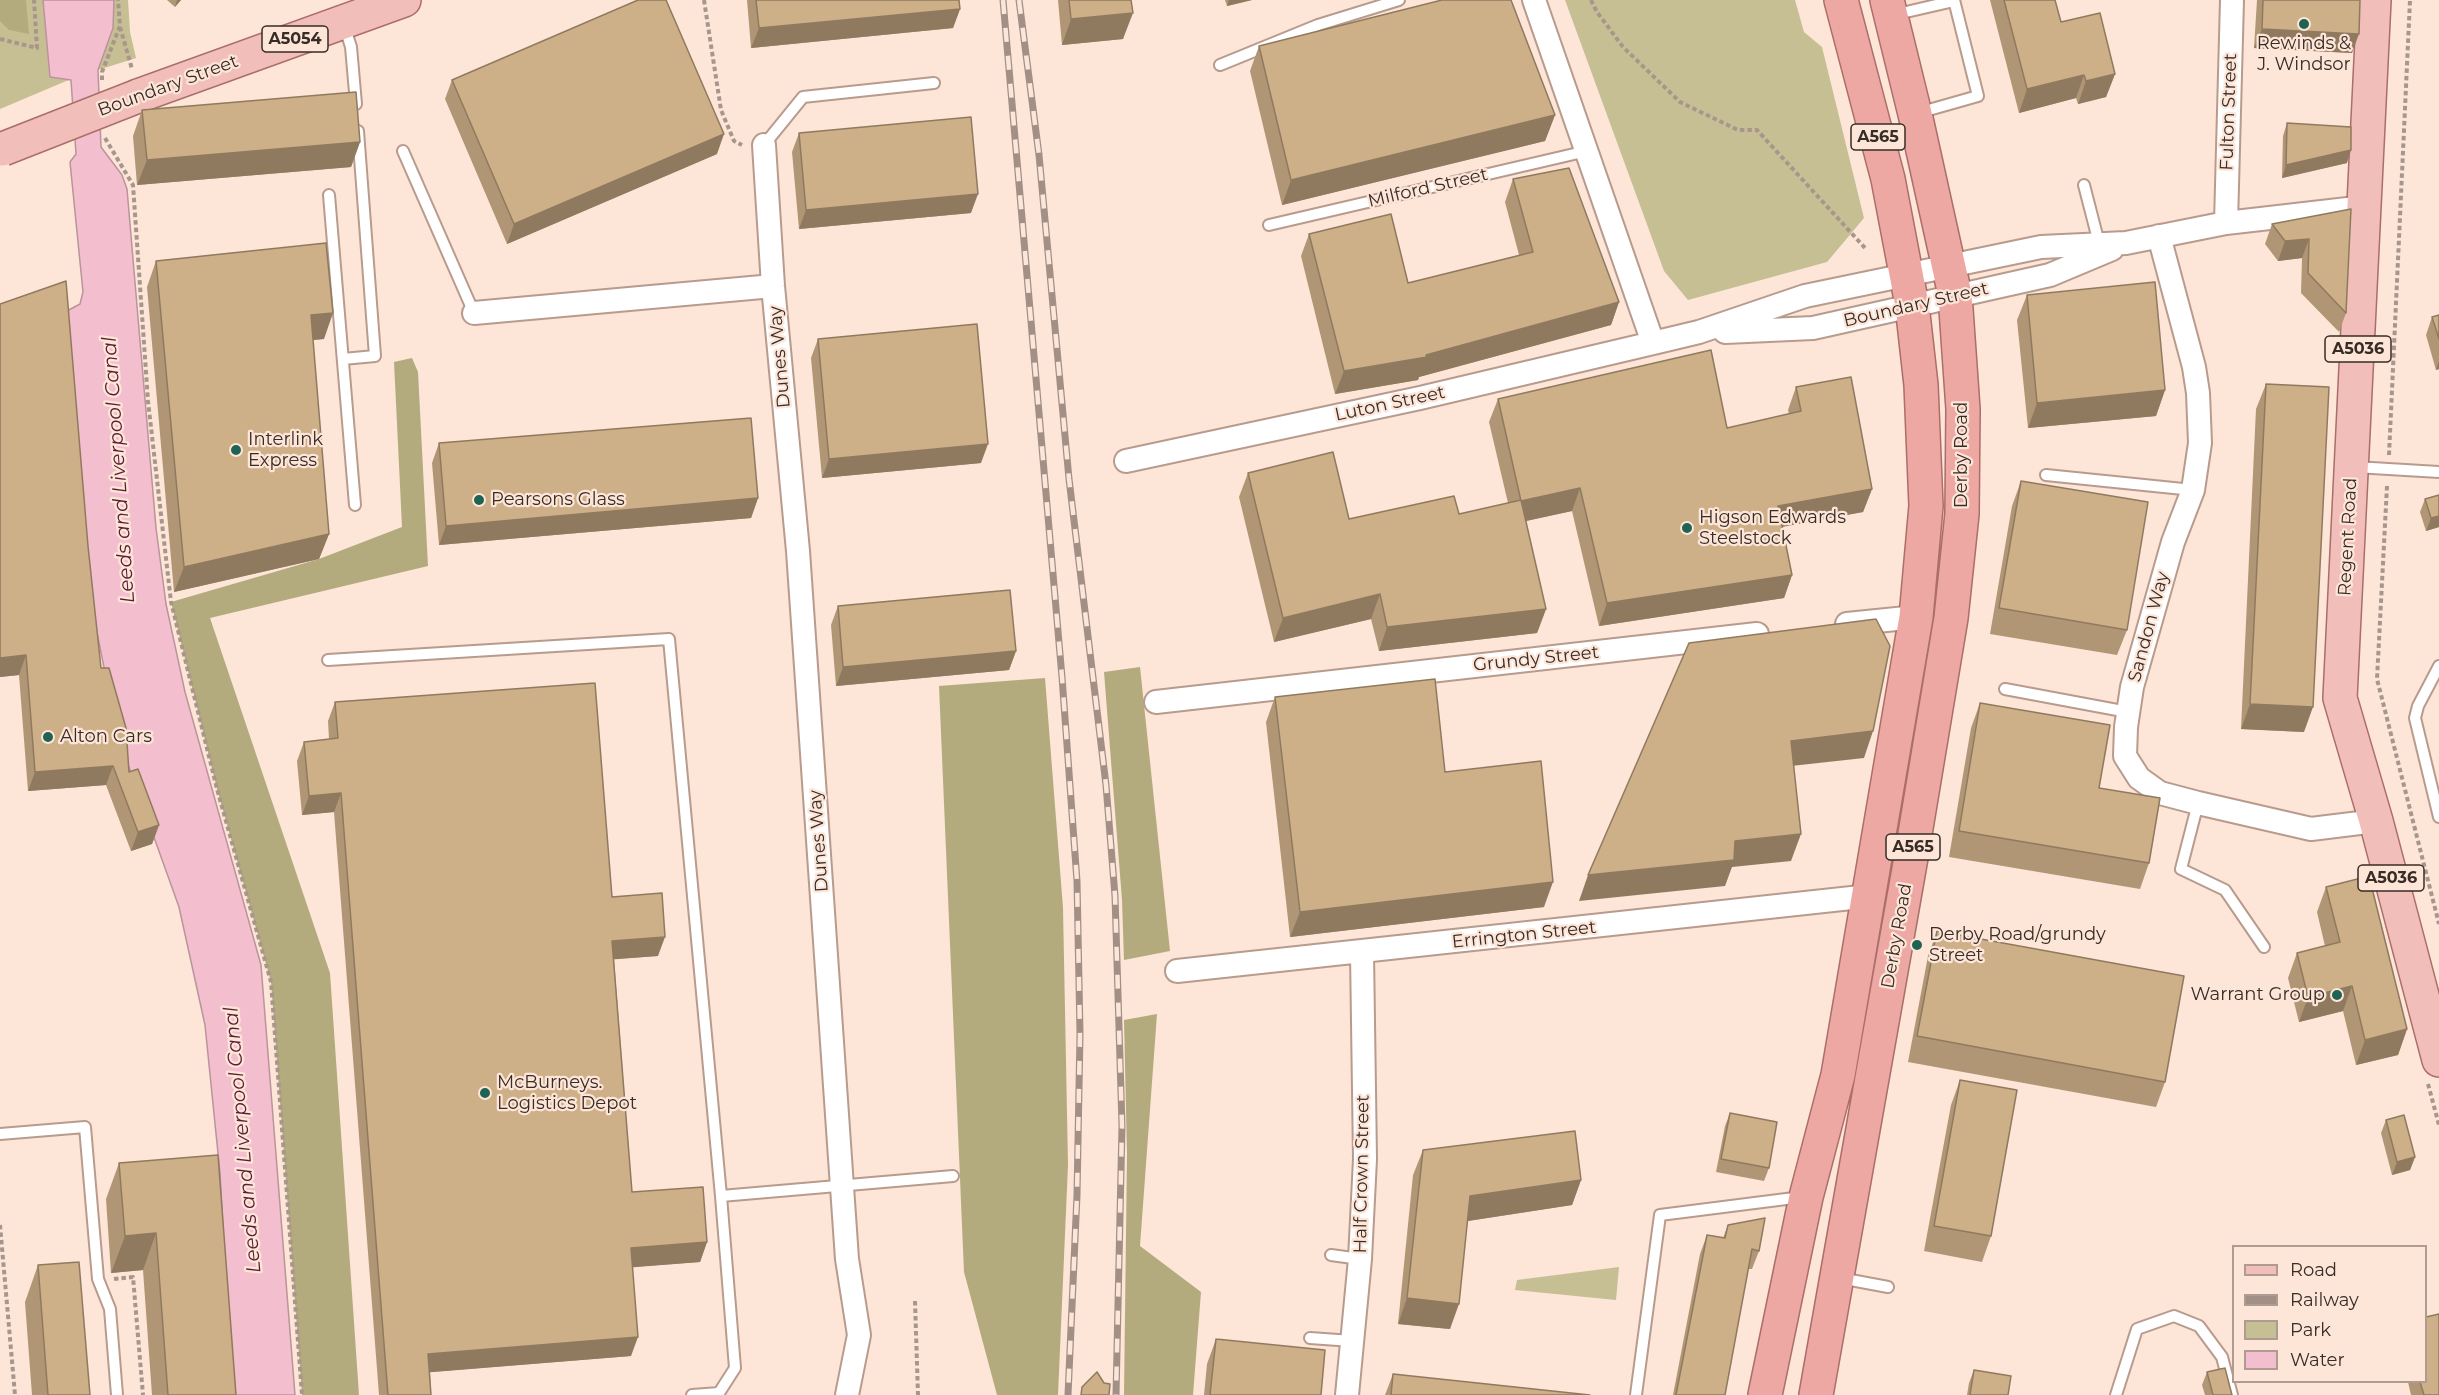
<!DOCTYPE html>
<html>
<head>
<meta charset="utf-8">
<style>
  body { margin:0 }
  #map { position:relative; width:2439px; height:1395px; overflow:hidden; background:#fde5d8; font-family:Montserrat,sans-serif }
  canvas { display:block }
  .legend { position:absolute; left:2232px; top:1245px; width:195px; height:138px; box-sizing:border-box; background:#fde5d8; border:2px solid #ae9b91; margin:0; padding:8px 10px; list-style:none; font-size:18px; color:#372c26 }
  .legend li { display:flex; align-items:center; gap:12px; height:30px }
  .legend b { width:30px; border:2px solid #ae9b91 }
</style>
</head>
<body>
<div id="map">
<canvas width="2439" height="1395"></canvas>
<ul class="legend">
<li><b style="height:8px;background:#f2beba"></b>Road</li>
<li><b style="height:8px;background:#a29086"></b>Railway</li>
<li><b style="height:16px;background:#c6bf94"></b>Park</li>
<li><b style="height:16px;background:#f3bfce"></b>Water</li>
</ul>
</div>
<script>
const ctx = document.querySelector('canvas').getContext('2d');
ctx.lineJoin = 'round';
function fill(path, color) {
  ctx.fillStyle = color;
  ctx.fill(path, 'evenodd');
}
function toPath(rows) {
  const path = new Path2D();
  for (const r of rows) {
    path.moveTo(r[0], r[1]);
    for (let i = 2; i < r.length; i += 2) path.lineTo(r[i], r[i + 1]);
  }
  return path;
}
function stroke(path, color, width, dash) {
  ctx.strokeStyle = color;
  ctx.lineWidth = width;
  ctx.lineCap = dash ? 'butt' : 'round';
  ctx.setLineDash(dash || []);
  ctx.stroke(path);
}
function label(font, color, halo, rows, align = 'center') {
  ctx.font = font + ' Montserrat,sans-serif';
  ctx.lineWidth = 4.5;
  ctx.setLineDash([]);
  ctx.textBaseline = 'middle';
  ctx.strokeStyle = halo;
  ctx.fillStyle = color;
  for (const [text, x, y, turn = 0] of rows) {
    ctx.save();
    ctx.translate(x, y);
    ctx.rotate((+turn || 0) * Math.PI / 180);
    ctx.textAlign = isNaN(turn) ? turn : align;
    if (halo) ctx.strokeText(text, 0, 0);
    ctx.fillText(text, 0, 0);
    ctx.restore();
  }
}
fill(toPath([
  [0,0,43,0,50,76,71,79,0,109],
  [114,0,128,0,130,32,136,58,98,70,113,28],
  [1565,0,1795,0,1804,32,1822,47,1864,218,1827,262,1688,300,1664,271],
  [1619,1267,1616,1300,1515,1290,1517,1280]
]), '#c6bf94');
fill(toPath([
  [0,0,26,0,29,34,9,30,0,21],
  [412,358,418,372,428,566,210,618,330,973,359,1395,302,1395,271,982,217,789,171,602,319,559,402,527,394,362],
  [1140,667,1170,951,1124,960,1122,900,1104,672],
  [1045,678,1063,908,1068,1165,1058,1395,997,1395,964,1272,939,686],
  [1157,1014,1140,1246,1201,1292,1193,1395,1124,1395,1127,1154,1124,1020]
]), '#b3ab7d');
const water = toPath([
  [43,0,114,0,113,28,98,70,101,147,122,175,127,189,156,528,166,604,185,692,261,965,295,1395,232,1395,220,1173,205,1025,179,907,127,762,110,697,89,593,84,501,65,312,80,304,83,292,70,162,76,154,71,80,50,77,43,0]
]);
fill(water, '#f3bfce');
stroke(water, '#bb939c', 1.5);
const service = toPath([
  [1893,15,1954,1],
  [344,25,351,47,356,104],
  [1220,65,1318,25,1399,0],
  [1918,113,1978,96,1954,0],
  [764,145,803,97,934,83],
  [403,151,474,313],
  [2084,185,2100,247],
  [329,195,355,505],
  [1269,225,1587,151],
  [343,359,375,356,358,131],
  [2355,467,2439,472],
  [2046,475,2193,490],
  [328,660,669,639,721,1196],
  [2439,666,2418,706,2415,718,2439,817],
  [2005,689,2128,712],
  [2198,803,2181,869,2225,890,2264,947],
  [0,1134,85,1127,98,1279,110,1309,117,1395],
  [1331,1255,1360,1259],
  [1840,1278,1888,1287],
  [1310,1338,1352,1341],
  [692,1395,719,1393,735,1368,721,1196,953,1176],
  [1636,1395,1660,1215,1802,1197],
  [2116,1395,2137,1329,2174,1316,2199,1326,2222,1357,2232,1395]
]);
const minor = toPath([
  [1534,0,1653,343,1699,332,1805,296,2041,247,2126,243,2226,223,2365,207],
  [764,145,773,286,798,551,847,1259,859,1335,847,1395],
  [2226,223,2232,0],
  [2159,236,2194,367,2198,393,2200,443,2193,490,2173,542,2132,687,2126,727,2125,756,2139,778,2160,793,2198,803,2311,829,2376,821],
  [474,313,773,286],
  [1725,332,1813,328,2050,275,2112,249],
  [1126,461,1420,398,1653,343],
  [1847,624,1916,617],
  [1156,702,1757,634],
  [1177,971,1870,896],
  [1347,1395,1360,1259,1365,1159,1362,953]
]);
const primary = toPath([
  [2374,0,2340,698,2376,821,2439,1060],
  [138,96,404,0]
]);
const trunk = toPath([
  [1765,1395,1806,1197,1838,1075,1916,617,1926,506,1921,385,1912,305,1888,179,1841,0],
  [1816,1395,1912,852,1951,618,1962,514,1963,409,1955,295,1915,114,1887,0]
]);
stroke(service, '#b89b8d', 14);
stroke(minor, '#b89b8d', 26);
stroke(primary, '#ab6e68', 36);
stroke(trunk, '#ab6e68', 36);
stroke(toPath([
  [704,0,721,110,734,141,742,145],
  [1591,0,1597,12,1623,47,1680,102,1738,130,1757,130,1866,249],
  [120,27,132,69],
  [0,39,37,48,34,0],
  [102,80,102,72,120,26,118,0],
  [105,138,133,185,148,401,171,602,217,789,271,982,302,1395],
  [2389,455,2410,0],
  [2387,486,2377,679,2439,924],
  [2428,1084,2439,1125],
  [0,1225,15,1395],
  [114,1279,133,1277,143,1395],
  [915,1301,918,1395]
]), '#a8968c', 4, [4.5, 3]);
stroke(service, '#fff', 10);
stroke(minor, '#fff', 22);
stroke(primary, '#f2beba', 33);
stroke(trunk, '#eea8a3', 33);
const rail = toPath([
  [1003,0,1062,677,1077,881,1080,1034,1077,1195,1068,1395],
  [1019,0,1039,155,1069,479,1106,785,1115,896,1122,1126,1116,1395]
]);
stroke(rail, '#a29086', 7);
stroke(rail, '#fde5d8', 4.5, [14]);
const primaryBridge = toPath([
  [3,149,138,96]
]);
stroke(primaryBridge, '#ab6e68', 36, []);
stroke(primaryBridge, '#f2beba', 33);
fill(toPath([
  [167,0,181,0,175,7],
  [747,0,959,0,960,9,953,28,751,48],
  [1058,0,1131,0,1123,39,1062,45],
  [1225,0,1252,0,1227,6],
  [1990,0,2055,0,2061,22,2115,74,2106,97,2078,104,2076,98,2019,113],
  [2257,0,2360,0,2352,53,2254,48],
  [1259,46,1555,115,1545,141,1282,205,1250,71],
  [452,80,717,154,507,244,445,99],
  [142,110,360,142,351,167,137,185,133,136],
  [2287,123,2347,163,2282,178,2283,136],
  [799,133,971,213,799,229,792,152],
  [1513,179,1619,302,1611,325,1419,377,1418,380,1335,394,1301,256,1309,234,1408,283,1519,255,1505,202],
  [2351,209,2346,313,2339,332,2301,293,2302,258,2278,261,2265,244,2272,224],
  [156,261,324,339,313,340,329,534,319,559,174,592,147,287],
  [2027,295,2165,390,2156,416,2028,428,2017,320],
  [2439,315,2439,369,2436,370,2426,335,2432,317],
  [818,339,981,463,822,478,811,358],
  [2266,384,2304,732,2241,729,2256,409],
  [1796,387,1872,489,1863,512,1782,527,1792,575,1784,598,1599,626,1572,511,1526,521,1546,609,1537,633,1379,651,1371,619,1274,642,1239,497,1248,473,1349,519,1459,514,1508,503,1489,422,1498,399,1727,428,1789,414,1788,410],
  [439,443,758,498,751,518,439,545,432,463],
  [2021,481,2127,630,2117,655,1990,634,2012,506],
  [2425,499,2439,527,2426,531,2420,512],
  [88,546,101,668,129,772,159,825,152,844,131,851,106,785,28,791,19,675,0,677],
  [838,606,1016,651,1009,670,836,686,831,625],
  [1275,697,1445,772,1544,907,1290,937,1266,722],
  [335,702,612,897,658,956,614,959,632,1192,707,1242,700,1262,632,1267,631,1356,430,1372,431,1395,379,1395,334,812,302,815,297,761,304,742,329,739,328,721],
  [1980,703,2099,788,2149,863,2140,889,1949,857,1971,728],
  [2326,887,2407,1029,2398,1055,2356,1065,2343,1011,2299,1022,2288,978,2297,953,2325,946,2317,912],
  [1937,931,2165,1082,2156,1107,1908,1062,1928,956],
  [1960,1080,1991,1236,1982,1262,1924,1251,1951,1105],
  [1730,1113,1769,1168,1764,1181,1716,1172,1725,1126],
  [2386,1120,2415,1157,2410,1170,2392,1175,2381,1133],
  [1423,1150,1581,1180,1572,1205,1468,1221,1450,1329,1398,1324,1413,1175],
  [218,1155,236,1395,152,1395,143,1270,111,1273,106,1199,119,1163],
  [1728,1225,1759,1251,1752,1269,1748,1269,1725,1395,1673,1395,1700,1254,1707,1235,1723,1238],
  [38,1265,90,1395,32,1395,25,1302],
  [1216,1339,1321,1395,1204,1395,1207,1364],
  [1974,1370,2008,1395,1967,1395,1969,1383],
  [2207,1372,2232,1395,2205,1395,2202,1385],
  [1393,1374,1590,1395,1385,1395],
  [2408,1382,2426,1382,2439,1395,2411,1395]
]), '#b09675');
fill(toPath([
  [177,0,181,0,175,7],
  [1229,0,1252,0,1227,6],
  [960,9,953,28,751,48,759,28],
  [1133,13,1123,39,1062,45,1071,19],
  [2262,29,2359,34,2352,53,2254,48],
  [2115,74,2106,97,2078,104,2086,81],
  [2084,75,2076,98,2019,113,2027,89],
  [1555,115,1545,141,1282,205,1291,180],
  [724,134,717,154,507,244,514,224],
  [360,142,351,167,137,185,147,160],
  [2351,150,2347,163,2282,178,2286,165],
  [978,194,971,213,799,229,806,210],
  [2309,239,2302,258,2278,261,2285,241],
  [1619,302,1611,325,1419,377,1418,380,1335,394,1344,371,1426,355],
  [333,313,324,339,301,341,311,315],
  [2439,361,2439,369,2436,370],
  [2165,390,2156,416,2028,428,2037,403],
  [988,444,981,463,822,478,829,459],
  [1580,488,1572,511,1512,524,1521,501],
  [1872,489,1863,512,1769,529,1778,506],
  [758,498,751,518,439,545,446,526],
  [2439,516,2439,527,2426,531,2431,518],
  [329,534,319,559,174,592,184,567],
  [1792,575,1784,598,1599,626,1607,603],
  [1380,594,1371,619,1274,642,1283,618],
  [1546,609,1537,633,1379,651,1387,627],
  [1016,651,1009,670,836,686,843,667],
  [26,655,19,675,0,677,0,658],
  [2250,704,2313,707,2304,732,2241,729],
  [1873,731,1864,758,1782,767,1791,741],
  [113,766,106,785,28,791,35,772],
  [341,793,334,812,302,815,309,796],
  [159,825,152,844,131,851,138,832],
  [1801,834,1791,861,1732,867,1725,886,1579,901,1588,875,1735,841],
  [1553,882,1544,907,1290,937,1300,912],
  [665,937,658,956,605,960,612,941],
  [2352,986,2343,1011,2299,1022,2308,997],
  [2407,1029,2398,1055,2356,1065,2365,1040],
  [2415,1157,2410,1170,2392,1175,2397,1162],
  [1581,1180,1572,1205,1461,1222,1470,1196],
  [156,1233,143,1270,111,1273,125,1236],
  [707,1242,700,1262,624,1268,631,1248],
  [1407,1298,1459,1304,1450,1329,1398,1324],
  [638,1337,631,1356,421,1373,428,1354]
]), '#907a5f');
const building = toPath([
  [638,0,666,0,724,134,514,224,452,80,638,0],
  [756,0,959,0,960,9,759,28,756,0],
  [1069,0,1131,0,1133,13,1071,19,1069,0],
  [1442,0,1511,0,1555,115,1291,180,1259,46,1442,0],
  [2004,0,2055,0,2061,22,2100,13,2115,74,2086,81,2084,75,2027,89,2004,0],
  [2263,0,2360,0,2359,34,2262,29,2263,0],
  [356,92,360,142,147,160,142,110,356,92],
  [971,117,978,194,806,210,799,133,971,117],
  [2287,123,2351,127,2351,150,2286,165,2287,123],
  [1569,168,1619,302,1426,355,1427,357,1344,371,1309,234,1391,214,1408,283,1533,252,1513,179,1569,168],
  [2351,209,2346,313,2308,273,2309,239,2285,241,2272,224,2351,209],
  [326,243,333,313,311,315,329,534,184,567,156,261,326,243],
  [66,281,88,546,101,668,109,668,126,728,129,772,138,769,159,825,138,832,113,766,35,772,26,655,0,658,0,304,66,281],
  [2155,282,2165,390,2037,403,2027,295,2155,282],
  [2439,315,2439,339,2432,317,2439,315],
  [977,324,988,444,829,459,818,339,977,324],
  [1711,350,1727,428,1801,411,1796,387,1851,377,1872,489,1778,506,1792,575,1607,603,1580,488,1521,501,1498,399,1711,350],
  [2266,384,2329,387,2313,707,2250,704,2266,384],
  [751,418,758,498,446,526,439,443,751,418],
  [1333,452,1349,519,1454,496,1459,514,1521,500,1546,609,1387,627,1380,594,1283,618,1248,473,1333,452],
  [2021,481,2148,502,2127,630,1999,608,2021,481],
  [2439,495,2439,516,2431,518,2425,499,2439,495],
  [1010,590,1016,651,843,667,838,606,1010,590],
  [1876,619,1890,646,1873,731,1791,741,1801,834,1735,841,1734,860,1588,875,1689,643,1876,619],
  [1435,679,1445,772,1541,761,1553,882,1300,912,1275,697,1435,679],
  [595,683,612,897,662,893,665,937,612,941,632,1192,703,1187,707,1242,631,1248,638,1337,428,1354,431,1395,388,1395,341,793,309,796,304,742,338,738,335,702,595,683],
  [1980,703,2110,725,2099,788,2160,798,2149,863,1959,831,1980,703],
  [2369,876,2407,1029,2365,1040,2352,986,2308,997,2297,953,2340,942,2326,887,2369,876],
  [1937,931,2184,976,2165,1082,1917,1036,1937,931],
  [1960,1080,2017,1090,1991,1236,1934,1226,1960,1080],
  [1730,1113,1777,1122,1769,1168,1721,1159,1730,1113],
  [2404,1115,2415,1157,2397,1162,2386,1120,2404,1115],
  [1575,1131,1581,1180,1470,1196,1459,1304,1407,1298,1423,1150,1575,1131],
  [218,1155,236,1395,168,1395,156,1233,125,1236,119,1163,218,1155],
  [1765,1218,1759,1251,1752,1249,1725,1395,1676,1395,1707,1235,1725,1238,1728,1225,1765,1218],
  [79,1262,90,1395,48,1395,38,1265,79,1262],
  [2439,1314,2439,1395,2424,1395,2420,1382,2426,1382,2426,1317,2439,1314],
  [1216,1339,1325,1350,1321,1395,1210,1395,1216,1339],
  [2225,1368,2232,1395,2213,1395,2207,1372,2225,1368],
  [1974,1370,2011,1376,2008,1395,1970,1395,1974,1370],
  [1097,1372,1104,1383,1110,1384,1109,1395,1081,1395,1082,1387,1097,1372],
  [1393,1374,1590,1395,1391,1395,1393,1374]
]);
fill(building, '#cdaf88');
stroke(building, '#907a5f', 1.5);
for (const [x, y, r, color] of [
  [2304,24,6,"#206354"],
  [236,450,6,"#206354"],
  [479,500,6,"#206354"],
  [1687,528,6,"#206354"],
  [48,737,6,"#206354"],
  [1917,945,6,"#206354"],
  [2337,995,6,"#206354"],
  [485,1093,6,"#206354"]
]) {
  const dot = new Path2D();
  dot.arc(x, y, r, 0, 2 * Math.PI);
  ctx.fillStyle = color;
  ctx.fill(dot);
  stroke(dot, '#fde5d8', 2);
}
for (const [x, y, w] of [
  [295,39,66],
  [1878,137,54],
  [2358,349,66],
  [1913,847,54],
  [2391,878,66]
]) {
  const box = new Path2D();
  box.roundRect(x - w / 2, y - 13, w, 26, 4.5);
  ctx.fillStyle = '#fde5d8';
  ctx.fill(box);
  stroke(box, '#372c26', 1.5);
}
label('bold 16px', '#372c26', null, [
  ["A5054",295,39],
  ["A565",1878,137],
  ["A5036",2358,349],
  ["A565",1913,847],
  ["A5036",2391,878]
]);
label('18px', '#372c26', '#fde5d8', [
  ["Rewinds &",2304,44,"center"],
  ["J. Windsor",2304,65,"center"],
  ["Interlink",248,440],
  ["Express",248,461],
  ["Pearsons Glass",491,500],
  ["Higson Edwards",1699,518],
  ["Steelstock",1699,539],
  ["Alton Cars",60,737],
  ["Derby Road/grundy",1929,935],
  ["Street",1929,956],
  ["Warrant Group",2325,995,"right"],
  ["McBurneys.",497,1083],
  ["Logistics Depot",497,1104]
], 'left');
label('18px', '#372c26', '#fde5d8', [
  ["Boundary Street",168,86,-20],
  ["Fulton Street",2229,112,-88],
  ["Milford Street",1428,188,-13],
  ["Boundary Street",1916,305,-13],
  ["Dunes Way",780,357,-95],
  ["Luton Street",1390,404,-12],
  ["Derby Road",1962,455,-90],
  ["Regent Road",2348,537,-87],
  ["Sandon Way",2149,627,-75],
  ["Grundy Street",1536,659,-6],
  ["Dunes Way",819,841,-94],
  ["Errington Street",1524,935,-6],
  ["Derby Road",1897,936,-80],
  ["Half Crown Street",1362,1174,-89]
]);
label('italic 20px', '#5a1d35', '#fde5d8', [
  ["Leeds and Liverpool Canal",119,470,-94],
  ["Leeds and Liverpool Canal",243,1140,-95]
]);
</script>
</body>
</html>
